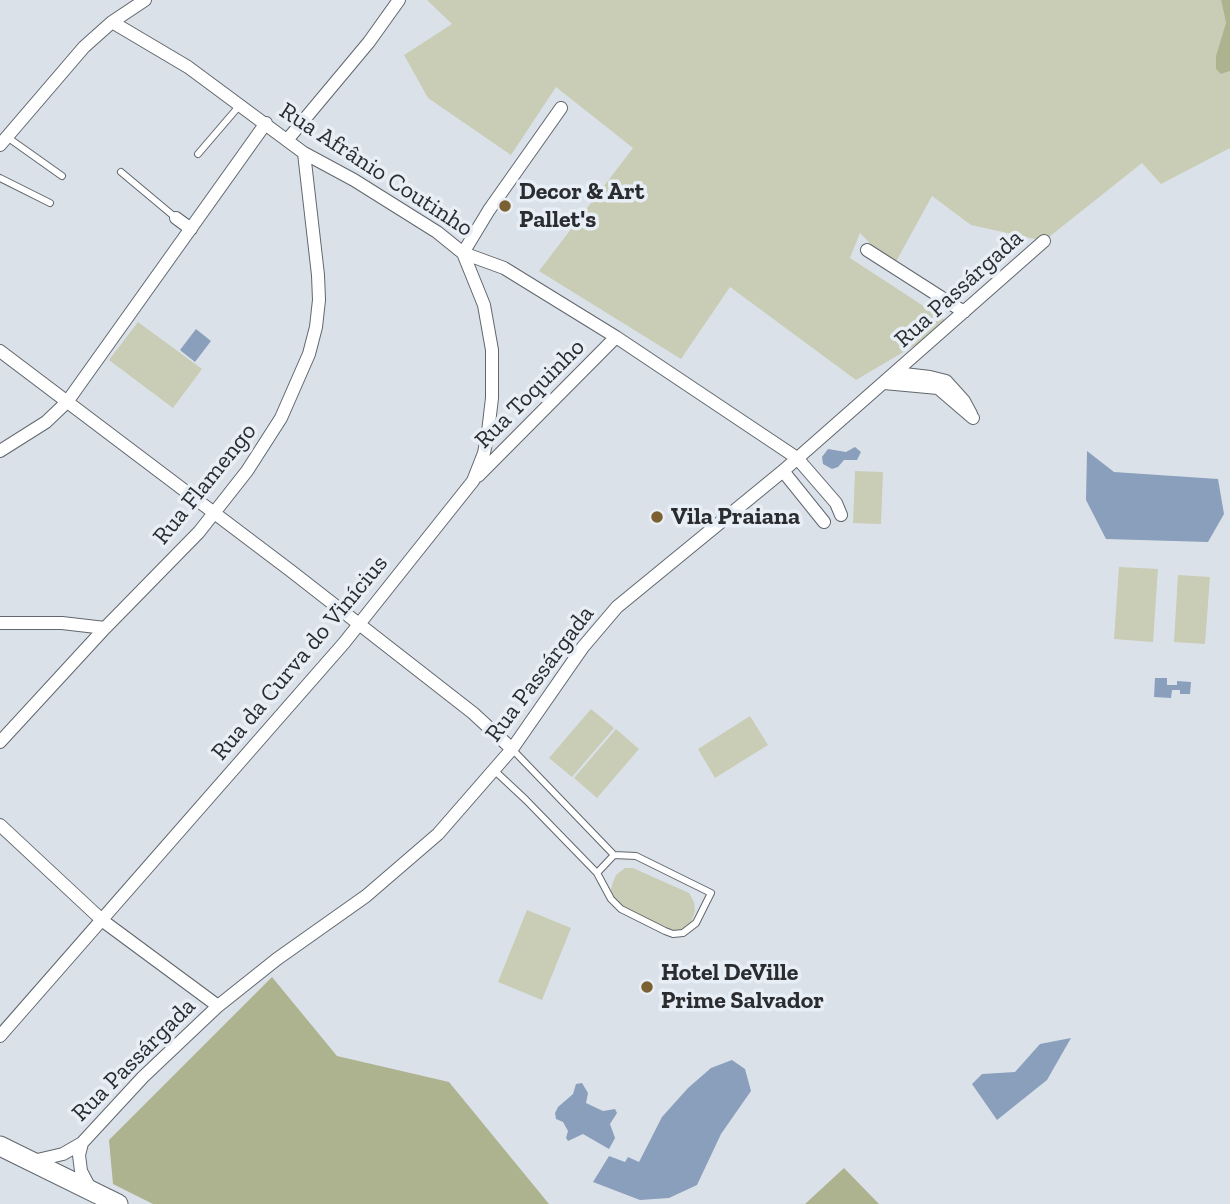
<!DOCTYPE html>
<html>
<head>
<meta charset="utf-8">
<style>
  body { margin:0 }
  canvas { display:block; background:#dbe1e9 }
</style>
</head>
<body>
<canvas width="1230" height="1204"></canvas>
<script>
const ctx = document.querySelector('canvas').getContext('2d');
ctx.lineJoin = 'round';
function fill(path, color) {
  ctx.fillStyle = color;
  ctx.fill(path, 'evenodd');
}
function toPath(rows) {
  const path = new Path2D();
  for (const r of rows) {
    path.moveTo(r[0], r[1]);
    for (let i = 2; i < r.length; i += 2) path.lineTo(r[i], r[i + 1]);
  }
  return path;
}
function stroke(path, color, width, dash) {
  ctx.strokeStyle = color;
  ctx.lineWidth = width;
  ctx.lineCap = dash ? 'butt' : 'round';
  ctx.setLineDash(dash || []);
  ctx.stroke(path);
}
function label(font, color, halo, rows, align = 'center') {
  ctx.font = font + ' "Zilla Slab",serif';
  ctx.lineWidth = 7;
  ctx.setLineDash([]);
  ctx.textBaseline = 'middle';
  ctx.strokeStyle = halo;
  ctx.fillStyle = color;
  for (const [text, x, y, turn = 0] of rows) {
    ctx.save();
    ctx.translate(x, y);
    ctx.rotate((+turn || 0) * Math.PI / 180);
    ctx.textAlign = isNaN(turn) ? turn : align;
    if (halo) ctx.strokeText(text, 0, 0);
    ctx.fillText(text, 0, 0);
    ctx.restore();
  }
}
fill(toPath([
  [427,0,1221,0,1226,23,1221,74,1230,71,1230,148,1161,184,1142,163,1044,241,971,225,932,196,893,267,860,233,850,258,951,324,856,380,730,287,681,359,539,271,633,148,556,87,511,155,428,98,404,55,452,24],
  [138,322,202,369,173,408,109,360],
  [855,471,883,472,881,524,853,523],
  [1119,567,1158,569,1153,642,1114,639],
  [1178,575,1210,577,1205,644,1174,642],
  [591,709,614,728,572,777,549,758],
  [750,716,768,745,715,778,698,749],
  [616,729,639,749,597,798,574,778],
  [625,868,633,868,689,893,694,902,695,911,690,926,675,932,618,905,611,890,613,882,616,875],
  [527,910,571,928,542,1000,498,982]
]), '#c9cdb5');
fill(toPath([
  [1221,0,1230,0,1230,71,1221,74,1216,69,1216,56,1226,23],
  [272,977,337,1056,449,1082,549,1204,153,1204,113,1184,109,1140],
  [844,1168,879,1204,805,1204]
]), '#adb38f');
fill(toPath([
  [196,329,211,341,195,362,180,350],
  [855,447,861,452,857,460,844,460,838,467,832,469,823,464,822,457,828,449,846,452],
  [1087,451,1114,472,1218,479,1224,514,1208,542,1106,539,1086,500],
  [1155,678,1167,678,1167,685,1177,685,1177,681,1191,682,1190,694,1180,694,1180,690,1172,690,1171,698,1154,697],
  [1071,1038,1047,1080,997,1120,972,1084,982,1074,1015,1072,1040,1044],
  [732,1060,745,1069,751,1091,721,1134,697,1185,669,1198,640,1200,593,1182,609,1156,625,1162,628,1157,639,1162,662,1117,688,1088,711,1068],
  [582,1083,588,1093,586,1103,603,1111,615,1109,617,1113,610,1124,615,1138,609,1149,583,1134,568,1141,566,1138,568,1131,563,1122,556,1119,555,1113,558,1107,573,1094,576,1084]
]), '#899fbc');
const service = toPath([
  [7,137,62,176],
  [198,154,240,105],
  [121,172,176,218],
  [0,178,50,203],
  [512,749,614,855],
  [495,771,526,800,597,873,611,899,621,909,665,931,673,934,683,933,696,923,711,893,636,856,614,855,597,873]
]);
const minor = toPath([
  [112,22,188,67,304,153,354,180,437,232,463,253,504,268,616,337,797,458,836,503,841,515],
  [288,139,369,42,399,0],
  [0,145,84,47,112,22,145,0],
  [176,218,191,229],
  [867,250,964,312],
  [463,253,489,210,561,108],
  [0,351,291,571,473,713,512,749],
  [895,373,930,377,946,381,964,401,971,414],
  [884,383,938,388,973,418],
  [0,451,46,422,67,402,266,123],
  [783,471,824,522],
  [478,476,616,337],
  [0,623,62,623,105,628],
  [0,742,105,628,199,532,247,471,281,418,309,354,316,327,319,300,318,275,304,153],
  [0,825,103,921,218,1006],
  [0,1036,344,643,473,481,484,453,488,432,492,398,492,350,484,305,463,253],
  [82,1143,79,1155,81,1171,91,1190],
  [33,1161,63,1154,82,1143,143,1077,218,1006,277,959,366,896,438,834,512,749,583,647,617,607,783,471,1044,241]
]);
const secondary = toPath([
  [0,1146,118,1204]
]);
stroke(service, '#61676d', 8);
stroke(minor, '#61676d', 14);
stroke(secondary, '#61676d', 21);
stroke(service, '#fff', 6);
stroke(minor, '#fff', 12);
stroke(secondary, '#fff', 19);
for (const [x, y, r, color] of [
  [505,206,7,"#7b6032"],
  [657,517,7,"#7b6032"],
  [647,987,7,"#7b6032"]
]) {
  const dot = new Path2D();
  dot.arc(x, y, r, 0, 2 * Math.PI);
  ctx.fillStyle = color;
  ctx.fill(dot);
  stroke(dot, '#e8eef6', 2.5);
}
label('24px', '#2a2c2f', '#e8eef6', [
  ["Rua Afrânio Coutinho",376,170,33],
  ["Rua Passárgada",959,289,-42],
  ["Rua Toquinho",530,394,-45],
  ["Rua Flamengo",205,484,-51],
  ["Rua da Curva do Vinícius",300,658,-50],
  ["Rua Passárgada",540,674,-53],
  ["Rua Passárgada",134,1060,-45]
]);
label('bold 24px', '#2a2c2f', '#e8eef6', [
  ["Decor & Art",519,192],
  ["Pallet's",519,220],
  ["Vila Praiana",671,517],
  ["Hotel DeVille",661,973],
  ["Prime Salvador",661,1001]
], 'left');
</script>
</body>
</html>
